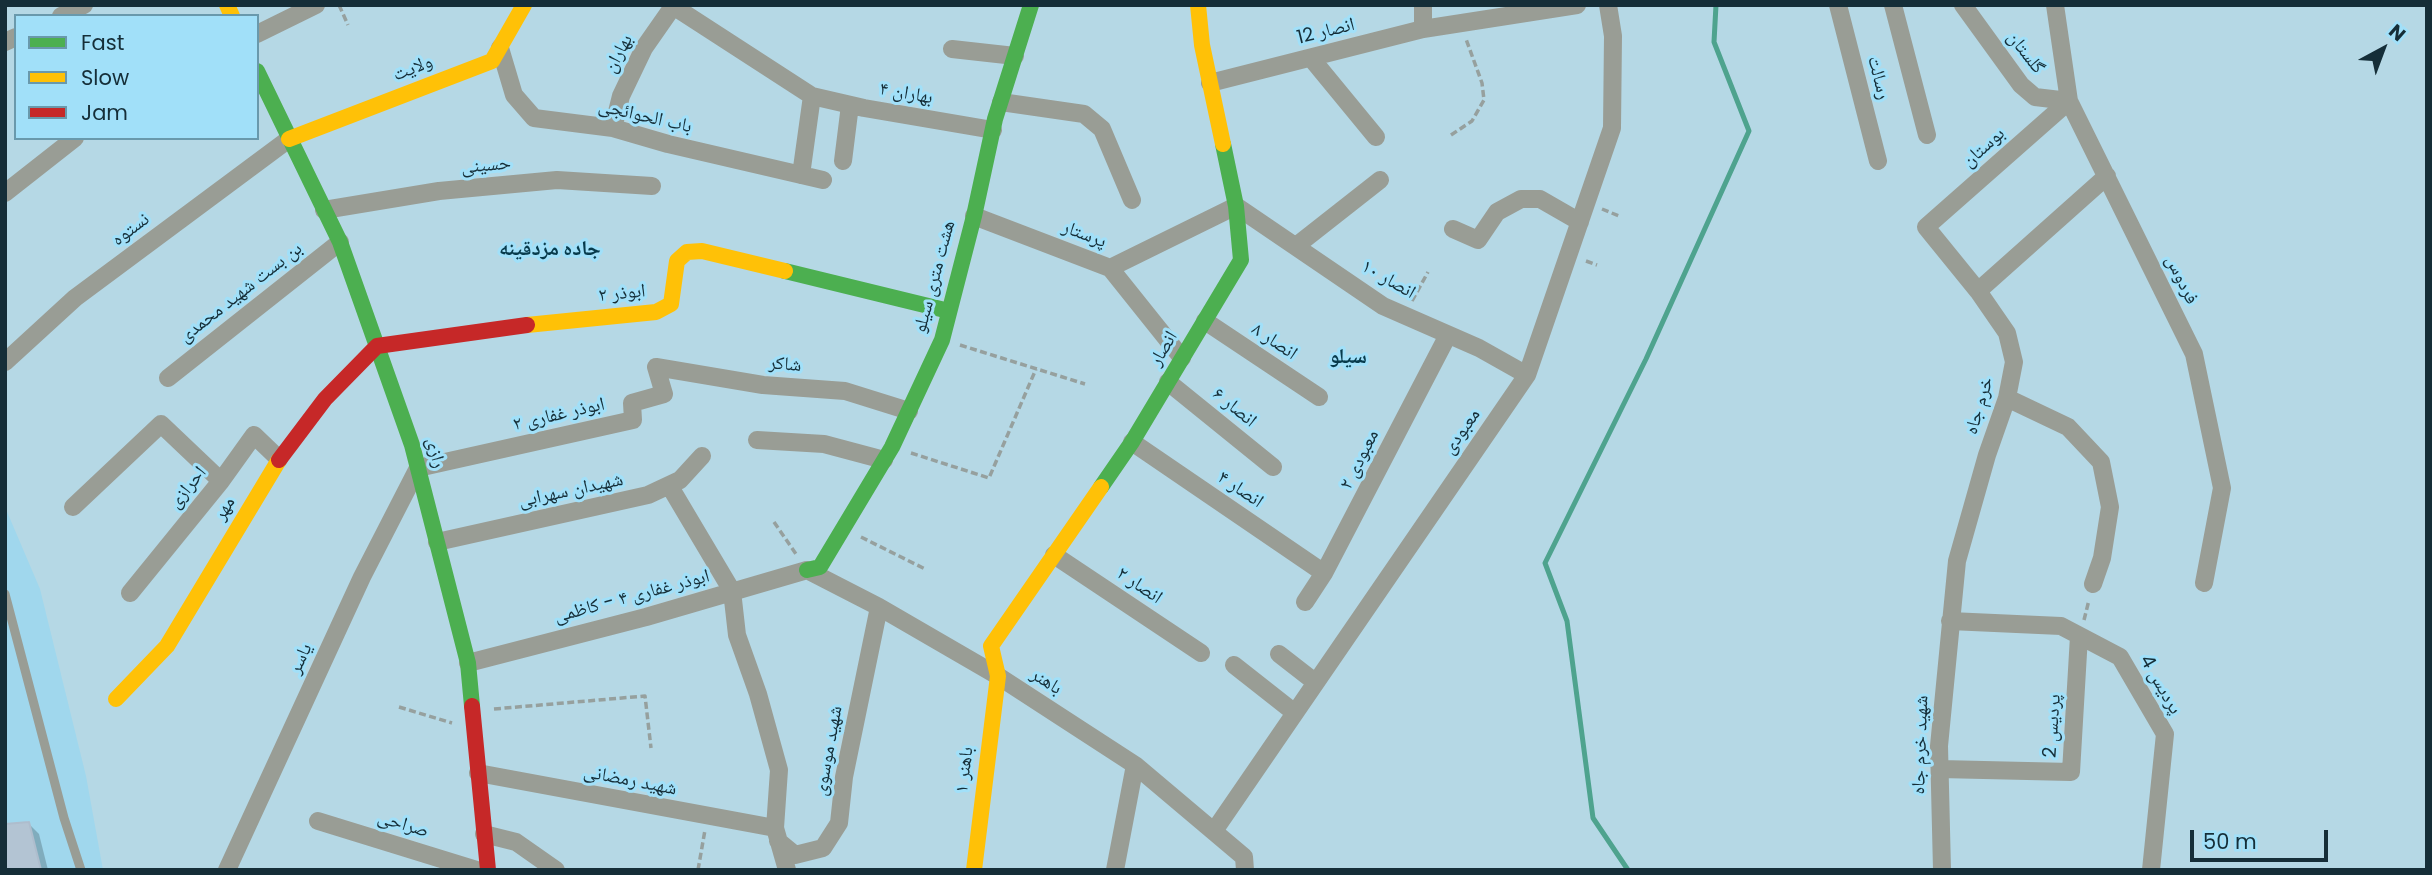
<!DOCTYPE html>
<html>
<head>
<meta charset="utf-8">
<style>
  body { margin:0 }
  #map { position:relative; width:2432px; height:875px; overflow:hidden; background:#b5d8e5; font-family:Poppins,sans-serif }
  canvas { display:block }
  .frame { position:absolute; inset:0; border:7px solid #152e38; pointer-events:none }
  .legend { position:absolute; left:14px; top:14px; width:245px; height:126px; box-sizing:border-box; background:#a1e0f9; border:2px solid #6999ac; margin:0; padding:9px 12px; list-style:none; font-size:21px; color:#152e38 }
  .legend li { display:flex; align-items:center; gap:14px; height:35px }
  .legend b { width:35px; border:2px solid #6999ac }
  .north { position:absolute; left:2348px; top:14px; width:70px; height:70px; -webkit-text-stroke:5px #a1e0f9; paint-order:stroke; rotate:41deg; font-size:19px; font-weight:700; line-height:28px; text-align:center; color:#152e38 }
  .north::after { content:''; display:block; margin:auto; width:24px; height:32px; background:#152e38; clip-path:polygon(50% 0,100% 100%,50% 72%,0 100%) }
  .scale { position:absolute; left:2190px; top:830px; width:138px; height:32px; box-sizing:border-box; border:4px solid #152e38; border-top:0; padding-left:9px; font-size:21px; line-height:24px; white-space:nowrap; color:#152e38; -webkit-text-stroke:5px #a1e0f9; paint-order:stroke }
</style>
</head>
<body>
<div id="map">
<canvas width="2432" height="875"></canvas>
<div class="frame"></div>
<ul class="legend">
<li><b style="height:9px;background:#4caf50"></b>Fast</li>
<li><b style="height:9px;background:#ffc107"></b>Slow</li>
<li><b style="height:9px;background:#c62828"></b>Jam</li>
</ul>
<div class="north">N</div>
<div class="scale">50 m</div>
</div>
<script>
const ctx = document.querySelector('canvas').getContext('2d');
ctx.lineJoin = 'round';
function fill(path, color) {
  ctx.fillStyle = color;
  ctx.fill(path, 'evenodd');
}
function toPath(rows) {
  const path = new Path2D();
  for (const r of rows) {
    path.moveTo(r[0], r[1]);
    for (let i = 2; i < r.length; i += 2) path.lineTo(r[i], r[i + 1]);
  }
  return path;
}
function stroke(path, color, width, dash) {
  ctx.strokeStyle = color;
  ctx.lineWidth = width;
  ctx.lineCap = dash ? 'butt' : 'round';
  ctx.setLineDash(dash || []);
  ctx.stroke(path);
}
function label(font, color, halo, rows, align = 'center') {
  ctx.font = font + ' Poppins,"Noto Naskh Arabic",sans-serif';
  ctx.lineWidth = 6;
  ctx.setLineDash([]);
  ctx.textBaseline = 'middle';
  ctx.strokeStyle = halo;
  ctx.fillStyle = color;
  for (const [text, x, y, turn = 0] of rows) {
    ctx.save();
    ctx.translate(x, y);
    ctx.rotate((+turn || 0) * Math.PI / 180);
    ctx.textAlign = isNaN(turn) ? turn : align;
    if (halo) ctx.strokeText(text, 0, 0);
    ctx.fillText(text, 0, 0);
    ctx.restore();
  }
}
fill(toPath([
  [5,507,40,589,86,776,103,870,5,870]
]), '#a0d7ed');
fill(toPath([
  [28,823,39,834,48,870,5,870]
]), '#0003');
stroke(toPath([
  [1628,870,1593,818,1567,621,1545,563,1646,359,1749,131,1714,42,1716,5]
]), '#4ea38e', 5);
const building = toPath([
  [29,822,41,870,5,870,5,824,29,822]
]);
fill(building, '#b3c4d3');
stroke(building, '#aebdcd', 2);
stroke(toPath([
  [339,5,348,25],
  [1451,135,1472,121,1484,100,1482,83,1466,39],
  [1602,209,1619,216],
  [1586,261,1597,265],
  [1412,301,1428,272],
  [960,345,1085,384],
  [911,453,989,478,1036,369],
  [774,522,796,554],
  [861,537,925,569],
  [2084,620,2089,600],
  [399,707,452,723],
  [494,709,645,696,651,748],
  [698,870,705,830]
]), '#96a09e', 3.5, [7, 3.5]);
stroke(toPath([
  [5,594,64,818,81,870]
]), '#999d95', 9);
stroke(toPath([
  [1838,5,1878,161],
  [1893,5,1927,135],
  [1963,5,2021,85,2035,97,2069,101],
  [2055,5,2069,101,2194,354,2222,488,2204,583],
  [673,6,812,96,864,108,993,130],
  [61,16,84,5],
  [1423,29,1423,5],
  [257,34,316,5],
  [5,42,16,37],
  [500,48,514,95,534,118,613,128,668,144,823,180],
  [952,49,1015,56],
  [1311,58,1376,137],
  [1210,83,1423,29,1577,5],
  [1001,102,1084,114,1102,129,1132,200],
  [613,128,621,96,644,48,674,5],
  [843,161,850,105],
  [801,175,812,96],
  [5,193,75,138],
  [324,210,439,191,557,180,652,186],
  [974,216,1110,268,1182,358],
  [1453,229,1478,240,1497,212,1521,199,1540,199,1580,222],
  [1296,246,1380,180],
  [1110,268,1236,206,1383,306,1479,348,1527,375],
  [1978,291,2107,176],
  [1205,321,1319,397],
  [5,362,75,298,289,139],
  [168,378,340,242],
  [1168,382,1273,467],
  [2007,398,2068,427,2101,462,2110,507,2102,558,2093,584],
  [757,440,824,444,884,460],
  [1132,442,1324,573],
  [669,485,732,591,737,635,758,694,779,770,775,828,787,870],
  [73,507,161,424,221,481],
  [437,542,648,495,680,480,702,456],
  [1054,555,1201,653],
  [130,593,221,481,254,435,279,459],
  [1305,602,1324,573,1448,335],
  [1950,621,2061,626,2120,657,2165,734,2151,870],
  [1279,654,1315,682],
  [468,663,646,617,807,570,879,607,998,676,1135,765,1244,857,1245,870],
  [1234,665,1295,713],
  [1940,769,2071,772,2079,636],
  [478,773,775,828],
  [318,821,477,870],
  [1214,831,1527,375,1612,128,1613,36,1608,5],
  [484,834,516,842,556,870],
  [778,841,795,855,823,848,839,823,844,777,879,607],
  [227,870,362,577,418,468,633,420,632,403,664,394,656,367,763,385,845,391,909,411],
  [1115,870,1135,765],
  [1942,870,1939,746,1957,561,1987,455,2007,398,2014,362,2007,333,1978,291,1926,227,2069,101]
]), '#999d95', 18);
stroke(toPath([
  [257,71,340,242,412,445,468,663,472,706],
  [785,271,949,311],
  [1101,487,1132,442,1241,260,1236,206,1223,144],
  [807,570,820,567,892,447,942,340,974,216,995,119,1031,5]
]), '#4caf50', 16);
stroke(toPath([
  [227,5,232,16],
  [1198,5,1202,45,1223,144],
  [289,139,492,61,524,5],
  [527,325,656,312,671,304,677,261,687,252,702,251,785,271],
  [116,699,167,646,279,460],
  [974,870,998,676,991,646,1101,487]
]), '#ffc107', 16);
stroke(toPath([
  [279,460,325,399,377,346,527,325],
  [472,706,488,870]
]), '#c62828', 16);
label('19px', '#152e38', '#a1e0f9', [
  ["انصار 12",1326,32,-14],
  ["گلستان",2025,53,52],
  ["بهاران",619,54,-62],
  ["ولایت",413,69,-21],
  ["رسالت",1878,78,76],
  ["بهاران ۴",906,94,10],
  ["باب الحوائجی",645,117,13],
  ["بوستان",1984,148,-42],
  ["حسینی",486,166,-5],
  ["نستوه",131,230,-37],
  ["پرستار",1084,235,21],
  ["هشت متری سیلو",935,277,-75],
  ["انصار ۱۰",1388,280,30],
  ["فردوس",2181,280,64],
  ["بن بست شهید محمدی",241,293,-38],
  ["ابوذر ۲",622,294,-6],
  ["انصار ۸",1274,342,34],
  ["انصار",1164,349,-59],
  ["شاکر",785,365,5],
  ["خرم جاه",1980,406,-73],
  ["انصار ۶",1234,408,39],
  ["ابوذر غفاری ۲",559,415,-13],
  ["معبودی",1462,432,-55],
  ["رازی",435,453,75],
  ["معبودی ۲",1360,460,-63],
  ["احرازی",188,488,-51],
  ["انصار ۴",1240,490,34],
  ["شهیدان سهرابی",571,491,-12],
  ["مهر",225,509,-59],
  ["انصار ۲",1139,586,34],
  ["ابوذر غفاری ۴ - کاظمی",632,597,-15],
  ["یاسر",301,659,-65],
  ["باهنر",1046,682,33],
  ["پردیس 4",2160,685,60],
  ["پردیس 2",2053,726,-86],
  ["شهید خرم جاه",1921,745,-88],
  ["شهید موسوی",829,751,-80],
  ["باهنر ۱",965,770,-83],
  ["شهید رمضانی",630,781,11],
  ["صراحی",403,825,17]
]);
label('bold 21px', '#083b4c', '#a1e0f9', [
  ["جاده مزدقینه",550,250],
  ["سیلو",1348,358]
]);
</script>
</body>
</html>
